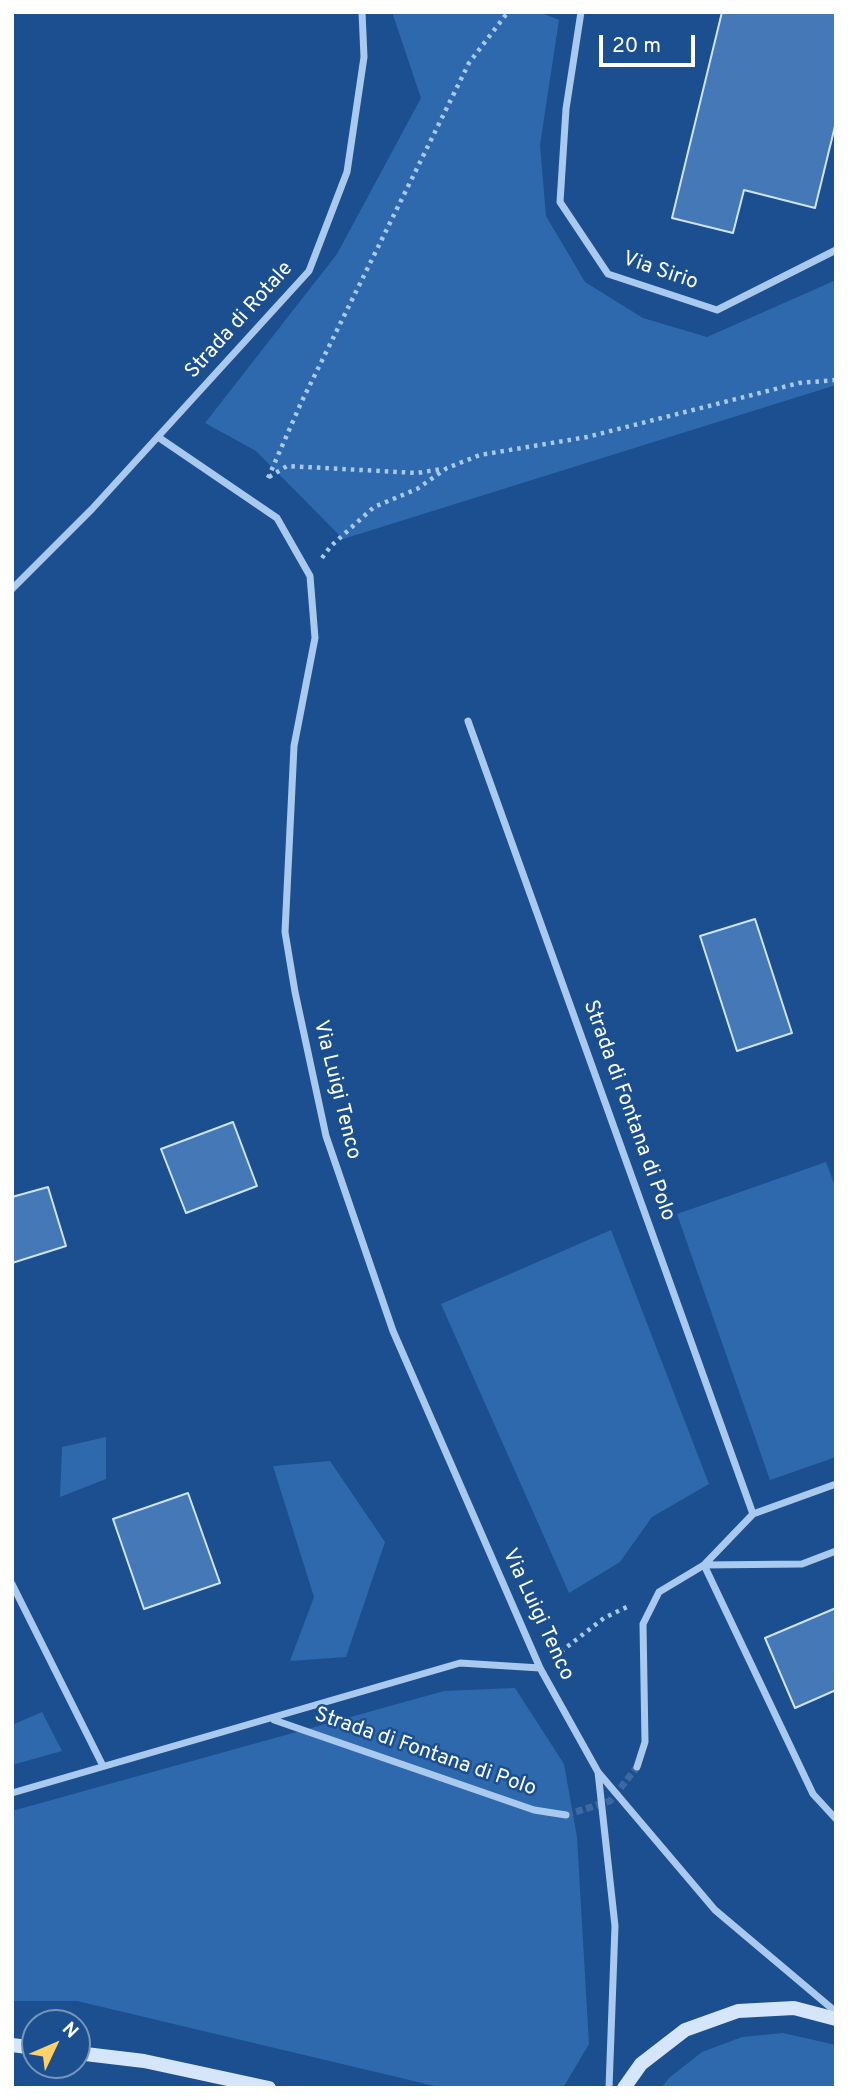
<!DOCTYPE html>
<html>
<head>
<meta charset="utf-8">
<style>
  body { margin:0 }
  #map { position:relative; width:848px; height:2100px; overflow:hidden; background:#1b4f8f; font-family:Overpass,sans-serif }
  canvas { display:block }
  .frame { position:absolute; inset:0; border:14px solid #fff; pointer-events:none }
  .north { position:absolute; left:21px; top:2009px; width:70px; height:70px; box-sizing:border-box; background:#1b4f8f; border:2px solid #7695bc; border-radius:50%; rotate:46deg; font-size:19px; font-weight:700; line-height:28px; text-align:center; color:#fff }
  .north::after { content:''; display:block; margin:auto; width:24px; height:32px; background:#ffd166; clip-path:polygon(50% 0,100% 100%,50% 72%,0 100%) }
  .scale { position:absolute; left:599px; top:35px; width:96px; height:32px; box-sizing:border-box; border:4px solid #fff; border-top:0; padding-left:9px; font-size:21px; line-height:24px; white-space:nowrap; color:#fff; -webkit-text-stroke:5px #1b4f8f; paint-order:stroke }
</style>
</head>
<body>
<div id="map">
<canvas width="848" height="2100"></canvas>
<div class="frame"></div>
<div class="north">N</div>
<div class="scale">20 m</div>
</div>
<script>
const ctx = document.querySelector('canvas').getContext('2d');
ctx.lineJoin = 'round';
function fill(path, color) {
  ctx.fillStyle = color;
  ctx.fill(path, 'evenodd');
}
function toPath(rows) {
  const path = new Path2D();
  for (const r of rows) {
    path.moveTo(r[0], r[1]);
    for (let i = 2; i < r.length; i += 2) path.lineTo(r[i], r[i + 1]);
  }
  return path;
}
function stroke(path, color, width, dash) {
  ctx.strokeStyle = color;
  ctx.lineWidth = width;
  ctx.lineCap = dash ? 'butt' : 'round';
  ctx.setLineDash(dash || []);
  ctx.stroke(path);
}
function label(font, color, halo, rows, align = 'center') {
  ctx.font = font + ' Overpass,sans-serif';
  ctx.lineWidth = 5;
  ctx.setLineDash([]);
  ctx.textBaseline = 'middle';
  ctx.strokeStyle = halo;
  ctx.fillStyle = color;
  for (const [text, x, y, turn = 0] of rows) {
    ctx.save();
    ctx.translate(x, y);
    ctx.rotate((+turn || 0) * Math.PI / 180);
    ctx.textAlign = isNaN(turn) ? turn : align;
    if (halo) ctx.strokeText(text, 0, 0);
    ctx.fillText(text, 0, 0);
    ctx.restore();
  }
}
fill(toPath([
  [392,12,539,12,559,20,540,145,546,216,585,282,643,318,707,337,836,280,836,385,343,539,256,451,205,423,337,254,421,98],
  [826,1162,836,1189,836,1457,770,1480,677,1214],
  [611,1230,709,1484,652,1517,620,1562,569,1593,441,1304],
  [106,1437,106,1479,60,1497,62,1447],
  [330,1461,385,1542,346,1657,290,1661,314,1597,273,1466],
  [515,1688,564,1764,577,1837,589,2044,563,2088,443,2088,77,2001,12,2001,12,1811,444,1691],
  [42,1712,62,1751,12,1765,12,1725],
  [783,2033,836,2045,836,2088,661,2088,669,2078,702,2052,742,2037]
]), '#2e69ad');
const building = toPath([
  [722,12,836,12,836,122,815,208,744,190,733,233,672,218,722,12],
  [755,919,792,1033,737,1051,700,936,755,919],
  [233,1122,257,1186,186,1213,161,1149,233,1122],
  [48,1187,66,1246,12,1263,12,1197,48,1187],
  [188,1493,220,1583,144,1609,113,1519,188,1493],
  [836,1608,836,1690,795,1708,765,1638,836,1608]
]);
fill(building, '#4478b7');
stroke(building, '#cfe3fa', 2);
stroke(toPath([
  [566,1815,610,1801,637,1767]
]), '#3d69a0', 7, [7, 3.5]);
stroke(toPath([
  [269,477,287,466,417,473,442,469],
  [268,478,301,403,469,63,508,12],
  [322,558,331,546,374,507,417,489,447,468,480,455,587,437,799,383,836,380],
  [554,1657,604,1618,631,1605]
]), '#a9c9ee', 4.5, [3.5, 5]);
stroke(toPath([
  [581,12,566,109,560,202,608,274,717,310,836,250],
  [158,437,277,518,310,576,315,638,294,746,285,932,295,992,326,1136,393,1331,540,1668,598,1772,715,1910,836,2012],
  [12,589,92,509,309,271,347,172,364,57,362,12],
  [468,721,753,1514],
  [704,1565,813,1794,836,1819],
  [704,1565,802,1564,836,1551],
  [12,1584,103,1766],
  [274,1720,534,1810,566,1815],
  [637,1767,645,1742,643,1624,659,1592,704,1565,753,1514,836,1484],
  [598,1772,615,1926,609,2088],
  [12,1793,460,1663,540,1668]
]), '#a9c9ee', 7);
stroke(toPath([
  [12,2045,35,2048],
  [77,2053,144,2061,269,2088],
  [624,2088,641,2064,685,2030,738,2011,794,2008,836,2019]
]), '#d6e6fa', 14);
label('21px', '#fff', '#1b4f8f', [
  ["Via Sirio",660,272,19],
  ["Strada di Rotale",240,321,-48],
  ["Via Luigi Tenco",336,1090,76],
  ["Strada di Fontana di Polo",628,1111,70],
  ["Via Luigi Tenco",537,1615,65],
  ["Strada di Fontana di Polo",425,1753,19]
]);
</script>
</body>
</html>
